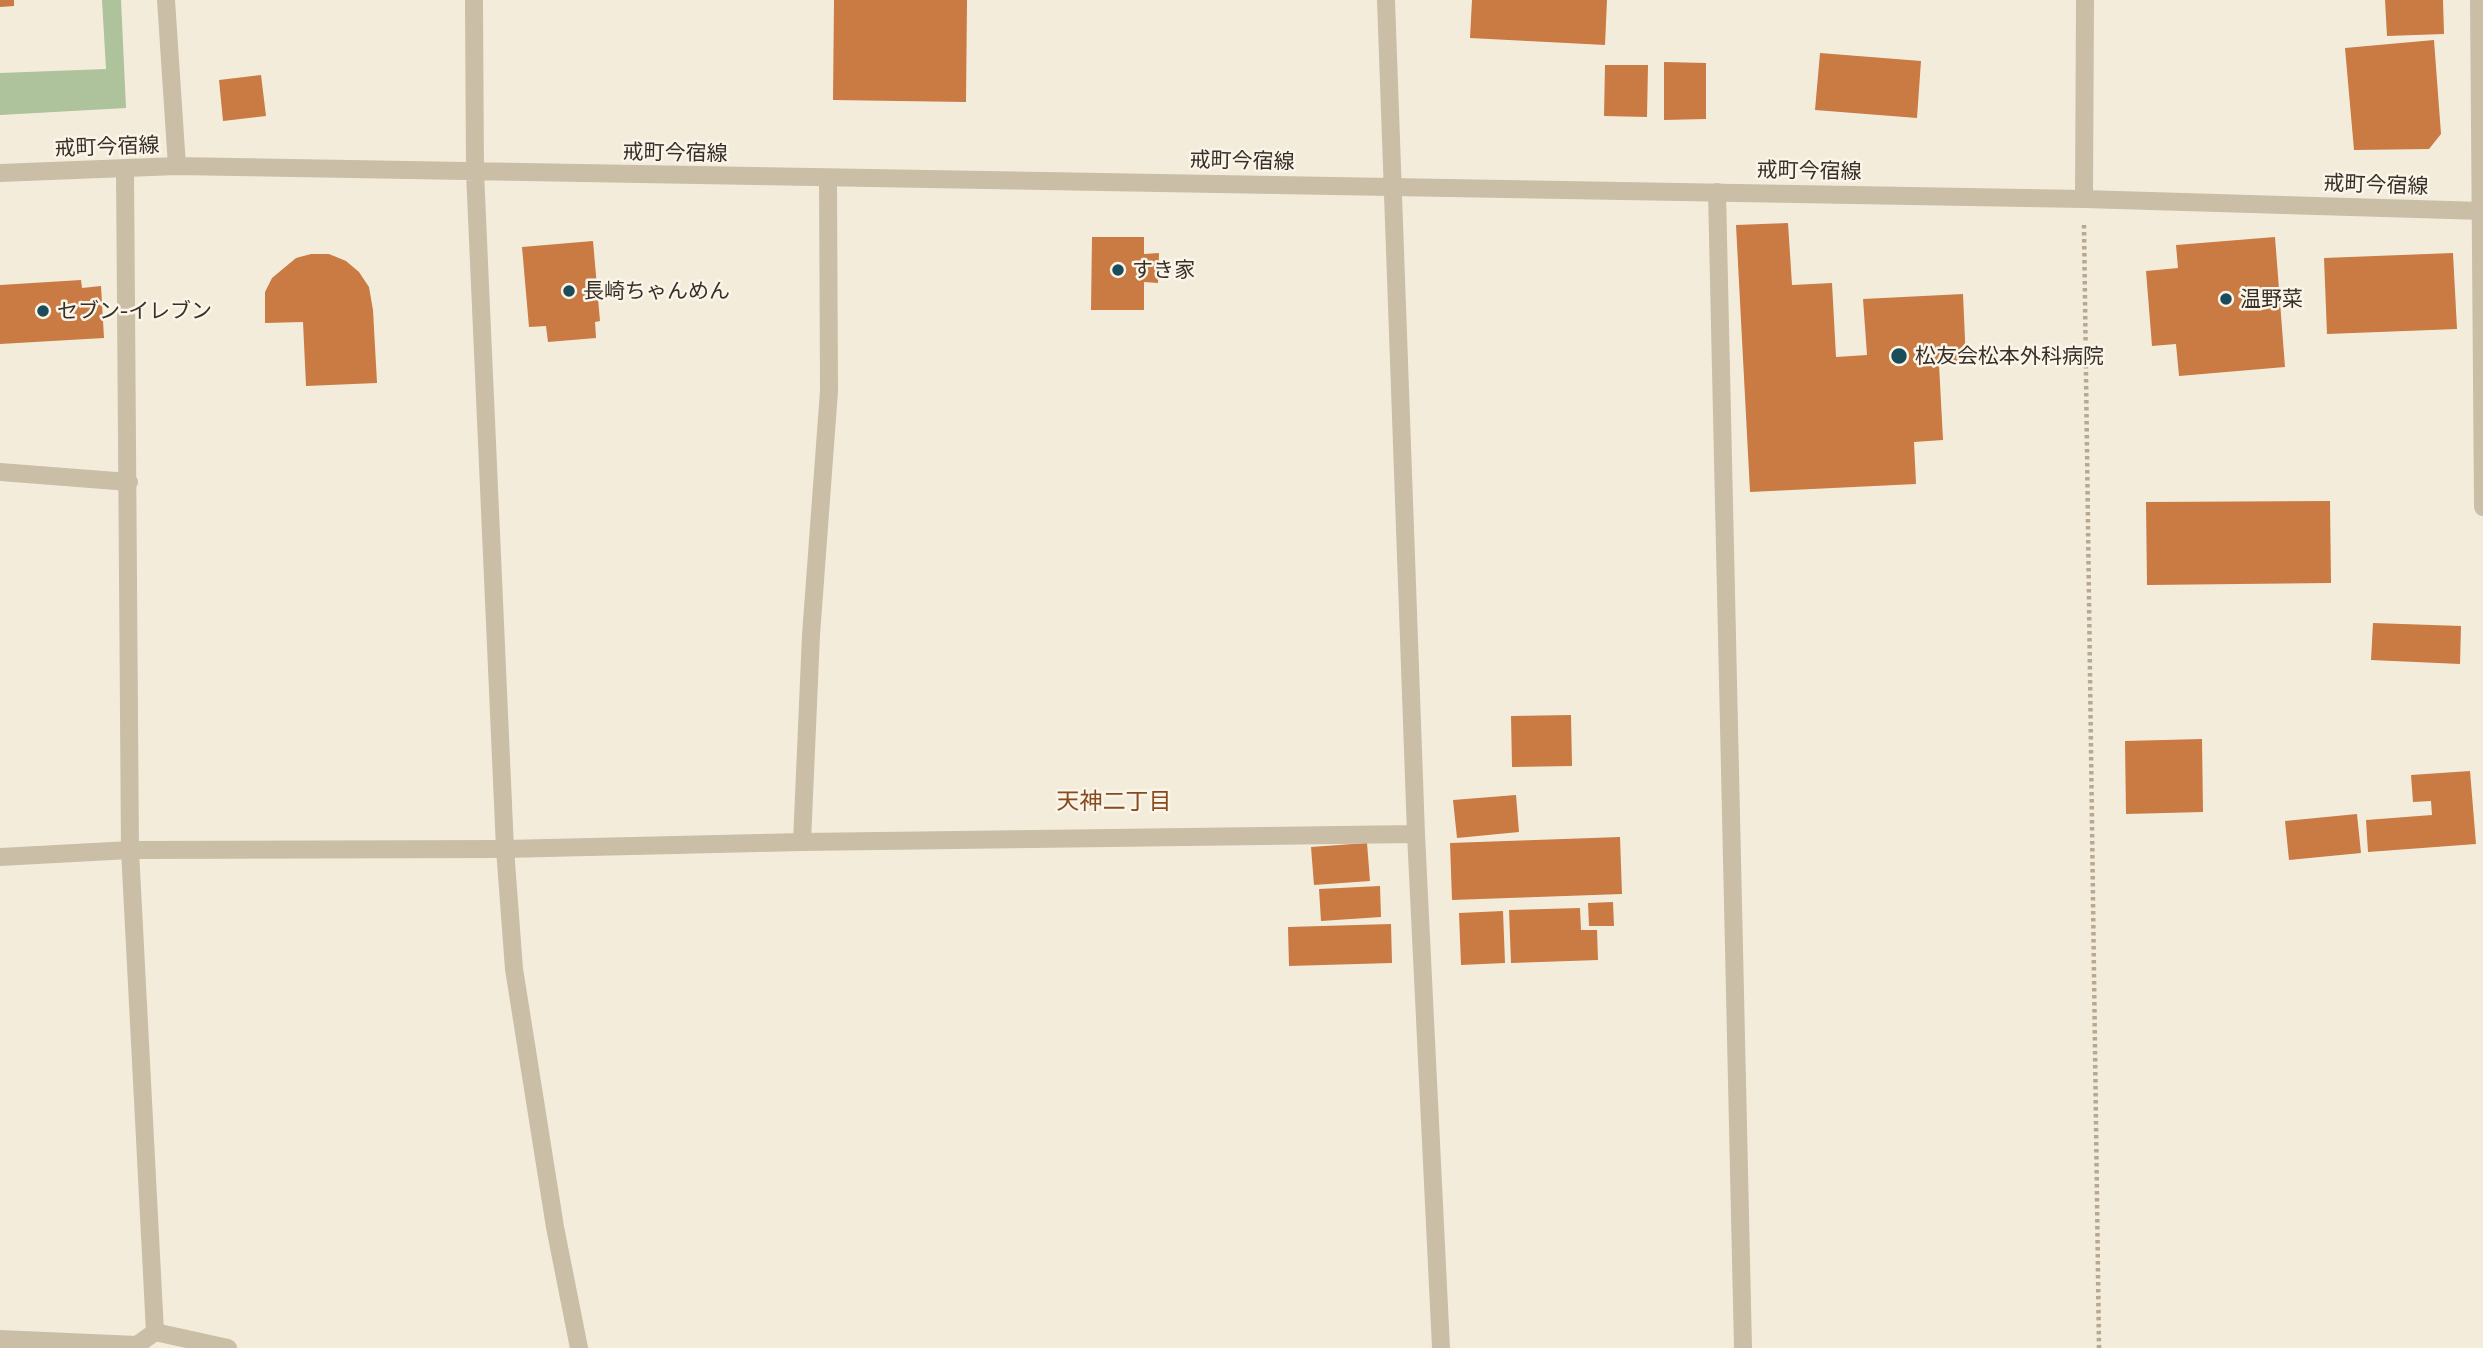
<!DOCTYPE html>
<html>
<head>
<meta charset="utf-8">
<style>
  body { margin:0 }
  canvas { display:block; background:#f3ecdb }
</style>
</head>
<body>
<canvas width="2483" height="1348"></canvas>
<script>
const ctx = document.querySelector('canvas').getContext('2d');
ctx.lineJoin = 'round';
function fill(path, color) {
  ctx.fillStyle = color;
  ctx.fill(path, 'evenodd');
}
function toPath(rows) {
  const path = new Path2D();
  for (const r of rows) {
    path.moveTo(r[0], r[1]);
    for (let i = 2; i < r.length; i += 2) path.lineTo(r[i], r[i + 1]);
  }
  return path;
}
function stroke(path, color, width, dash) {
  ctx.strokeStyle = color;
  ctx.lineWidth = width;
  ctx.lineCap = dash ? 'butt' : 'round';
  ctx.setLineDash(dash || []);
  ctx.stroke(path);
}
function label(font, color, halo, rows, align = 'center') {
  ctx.font = font + ' "Golos Text","Noto Sans JP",sans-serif';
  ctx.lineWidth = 5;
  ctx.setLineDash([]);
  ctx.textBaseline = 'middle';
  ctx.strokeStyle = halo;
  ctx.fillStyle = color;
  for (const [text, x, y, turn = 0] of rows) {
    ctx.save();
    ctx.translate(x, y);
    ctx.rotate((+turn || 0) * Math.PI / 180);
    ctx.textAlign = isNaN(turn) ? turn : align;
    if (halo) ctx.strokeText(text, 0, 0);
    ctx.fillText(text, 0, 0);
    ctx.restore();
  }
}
fill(toPath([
  [102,0,121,0,126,108,0,115,0,73,106,69]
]), '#aec29b');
fill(toPath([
  [0,0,14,0,14,6,0,7],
  [834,0,967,0,966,102,833,100],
  [1472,0,1607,0,1605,45,1470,38],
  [2385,0,2443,0,2444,34,2387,36],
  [2434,40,2441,134,2429,149,2354,150,2345,48],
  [1820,53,1921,61,1917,118,1815,110],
  [1664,62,1706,63,1706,119,1664,120],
  [1605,65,1648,65,1647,117,1604,116],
  [261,75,266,116,223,121,219,80],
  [1788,223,1792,285,1832,283,1836,357,1867,355,1863,299,1963,294,1966,362,1939,364,1943,440,1914,442,1916,484,1750,492,1736,225],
  [1092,237,1144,237,1144,254,1159,253,1158,283,1144,282,1144,310,1091,310],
  [2275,237,2285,367,2179,376,2176,344,2152,346,2146,271,2178,268,2176,245],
  [593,241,600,321,595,322,596,338,548,342,546,326,529,327,522,247],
  [2453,253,2457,329,2327,334,2324,258],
  [311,254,329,254,346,261,359,272,369,287,373,310,377,383,306,386,303,322,265,323,265,292,272,278,296,258],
  [81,280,82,288,101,286,104,338,0,344,0,285],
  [2330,501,2331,583,2147,585,2146,502],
  [2373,623,2461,626,2460,664,2371,660],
  [1571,715,1572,766,1512,767,1511,716],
  [2202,739,2203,812,2126,814,2125,741],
  [2470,771,2476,844,2368,852,2366,820,2432,815,2431,801,2413,802,2411,775],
  [1516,795,1519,832,1457,838,1453,800],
  [2357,814,2361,853,2289,860,2285,821],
  [1620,837,1622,894,1452,900,1450,843],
  [1367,843,1370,881,1314,885,1311,847],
  [1380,886,1381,917,1321,921,1319,889],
  [1613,902,1614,926,1589,926,1588,903],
  [1580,908,1581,930,1597,930,1598,960,1511,963,1509,910],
  [1503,911,1505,963,1461,965,1459,913],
  [1391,924,1392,963,1289,966,1288,927]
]), '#c97b43');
stroke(toPath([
  [2084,225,2099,1348]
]), '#b7a891', 4.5, [3.5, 3.5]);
stroke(toPath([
  [1386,0,1416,834,1441,1348],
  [2479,0,2483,507],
  [125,170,130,850,155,1332],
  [1717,192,1743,1348],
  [2084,199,2085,0],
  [0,472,129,482],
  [802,842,811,635,829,391,828,178],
  [0,857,130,850,505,849,802,842,1416,834],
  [0,1339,137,1345,155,1332,228,1348]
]), '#cbbea7', 18);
stroke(toPath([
  [166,0,177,166],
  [474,0,475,172,505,849,514,969,555,1227,579,1348],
  [0,173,177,166,2084,199,2483,211]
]), '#cbbea7', 18);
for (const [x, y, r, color] of [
  [1118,270,7,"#1c4b5a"],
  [569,291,7,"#1c4b5a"],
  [2226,299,7,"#1c4b5a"],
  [43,311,7,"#1c4b5a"],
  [1899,356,9,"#1c4b5a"]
]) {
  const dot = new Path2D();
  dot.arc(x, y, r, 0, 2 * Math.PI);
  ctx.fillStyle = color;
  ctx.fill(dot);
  stroke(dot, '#faf5e8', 2.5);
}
label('21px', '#372f28', '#faf5e8', [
  ["戒町今宿線",107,147,-2],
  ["戒町今宿線",675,153,1],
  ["戒町今宿線",1242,161,1],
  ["戒町今宿線",1809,171,1],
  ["戒町今宿線",2376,185,2]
]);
label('21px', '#372f28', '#faf5e8', [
  ["すき家",1132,270],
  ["長崎ちゃんめん",583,291],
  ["温野菜",2240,299],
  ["セブン-イレブン",57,311],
  ["松友会松本外科病院",1915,356]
], 'left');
label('23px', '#884a1f', '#faf5e8', [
  ["天神二丁目",1114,802]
]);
</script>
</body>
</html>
